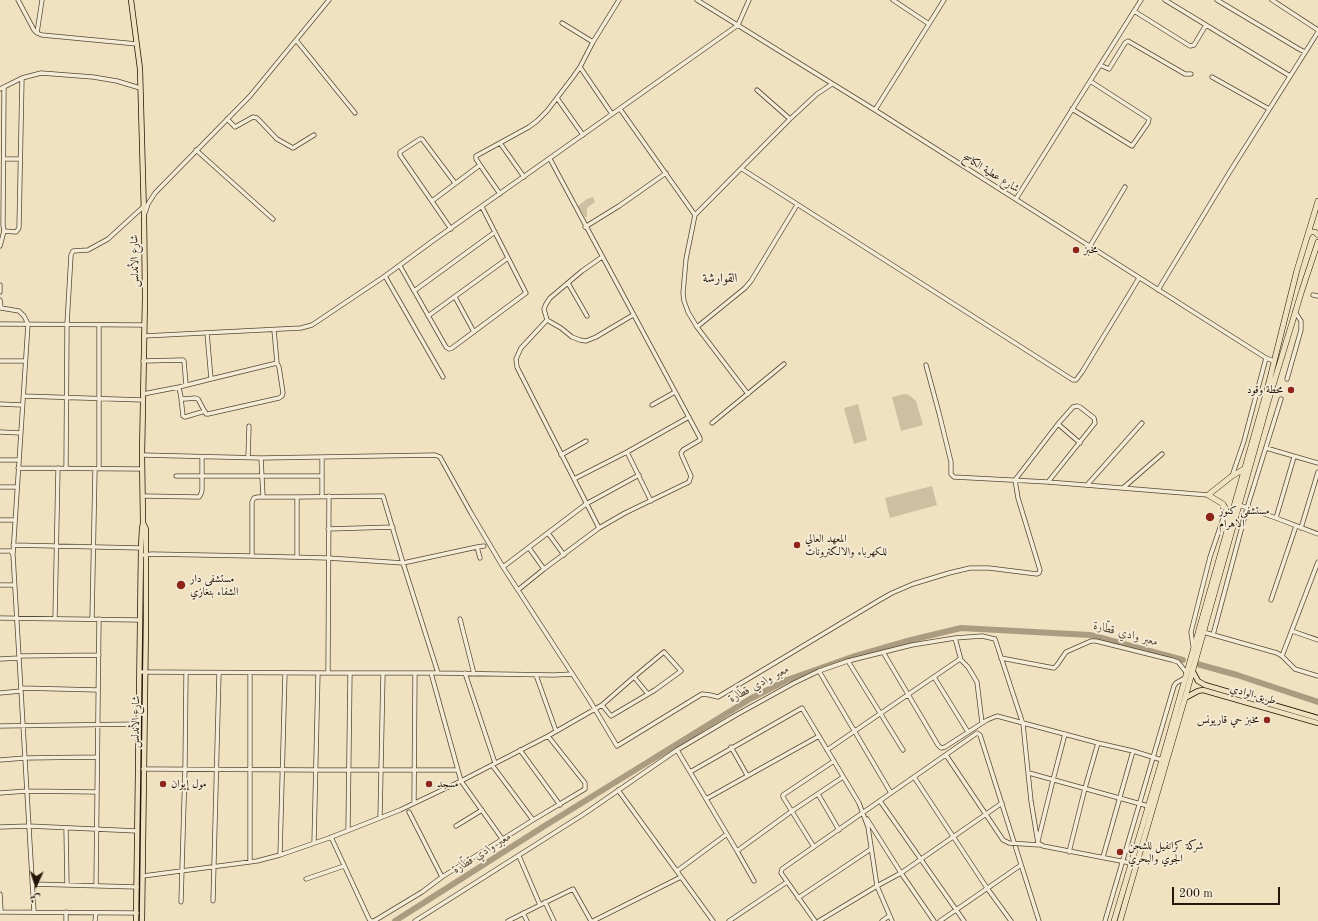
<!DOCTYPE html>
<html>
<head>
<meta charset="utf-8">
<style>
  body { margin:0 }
  #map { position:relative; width:1318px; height:921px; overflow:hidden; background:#f0e2c1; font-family:"Old Standard TT",Amiri,serif }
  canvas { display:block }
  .north { position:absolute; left:16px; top:865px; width:40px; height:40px; -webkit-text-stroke:3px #f5ecd7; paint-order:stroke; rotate:183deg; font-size:11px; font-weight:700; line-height:16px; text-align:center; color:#241506 }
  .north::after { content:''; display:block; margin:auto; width:14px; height:18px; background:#241506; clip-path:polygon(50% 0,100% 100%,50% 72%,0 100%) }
  .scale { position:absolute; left:1172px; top:887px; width:108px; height:18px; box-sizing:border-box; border:2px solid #241506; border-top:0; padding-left:5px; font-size:12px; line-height:14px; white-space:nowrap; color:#241506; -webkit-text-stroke:3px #f5ecd7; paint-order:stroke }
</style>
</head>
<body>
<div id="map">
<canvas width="1318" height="921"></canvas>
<div class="north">ش</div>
<div class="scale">200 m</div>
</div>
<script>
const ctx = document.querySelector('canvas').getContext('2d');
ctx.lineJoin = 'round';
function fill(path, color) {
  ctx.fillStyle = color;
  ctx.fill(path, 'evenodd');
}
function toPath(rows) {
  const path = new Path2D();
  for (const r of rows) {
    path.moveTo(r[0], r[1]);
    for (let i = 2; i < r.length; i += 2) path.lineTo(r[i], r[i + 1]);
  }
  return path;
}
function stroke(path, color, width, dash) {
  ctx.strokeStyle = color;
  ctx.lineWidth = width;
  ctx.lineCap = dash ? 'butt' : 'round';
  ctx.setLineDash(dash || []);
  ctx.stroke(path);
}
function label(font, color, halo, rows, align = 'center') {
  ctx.font = font + ' "Old Standard TT",Amiri,serif';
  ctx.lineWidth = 3.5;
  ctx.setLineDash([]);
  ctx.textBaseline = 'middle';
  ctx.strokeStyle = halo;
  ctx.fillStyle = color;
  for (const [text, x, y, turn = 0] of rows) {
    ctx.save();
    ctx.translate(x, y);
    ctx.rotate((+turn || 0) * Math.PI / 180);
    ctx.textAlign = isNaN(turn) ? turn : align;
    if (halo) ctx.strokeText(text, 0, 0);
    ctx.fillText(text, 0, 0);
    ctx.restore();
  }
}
fill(toPath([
  [593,197,595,202,587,208,587,217,585,217,578,206,587,199],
  [905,394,909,395,916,401,923,425,901,431,892,397],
  [858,404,867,440,854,444,844,408],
  [932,486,937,505,890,518,885,498]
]), '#cdbfa1');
stroke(toPath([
  [1197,664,1237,675,1318,702],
  [395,921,546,825,750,699,787,680,852,657,911,640,961,628,1090,635,1183,660]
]), '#ab9c81', 6);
const minor = toPath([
  [18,0,34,30,37,33,42,35,137,44],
  [697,0,875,110,1266,358,1274,361],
  [893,0,929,24],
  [1165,0,1290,76],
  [1217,0,1299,49,1305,52],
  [1272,0,1318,30],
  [1134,11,1190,46,1194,45,1206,25],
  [562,23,593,42,619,0],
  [37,33,42,0],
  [296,40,355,113],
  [1100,65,1109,69,1125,43,1128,41,1185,74,1191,74],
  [580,67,612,114],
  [1212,77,1269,109],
  [0,89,22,78,41,73,93,77,117,81,140,88],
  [757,90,790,119],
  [557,98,583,135],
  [620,109,695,215],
  [1072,109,1132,146,1148,123,1149,119,1090,81],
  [875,110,944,0],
  [227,119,235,127,253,117,257,118,277,139,293,148,314,135],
  [500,143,524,177],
  [196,150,273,219],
  [4,159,20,159],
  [742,169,1073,380,1076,380,1082,372,1139,278],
  [500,194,480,165,476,159,476,156,529,127,537,121,547,111,573,77,580,67,593,42],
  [1016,199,1141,0],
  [432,201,480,165],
  [145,213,148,204,155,193,250,96,329,0],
  [585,227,619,206,666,173],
  [451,229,400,155,400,152,420,139,422,139,455,183],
  [4,231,16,232,19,228,22,78],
  [0,246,4,231,3,225,4,87],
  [1090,246,1125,187],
  [602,257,582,271,550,298,546,304,544,309,547,320,561,328,572,337,580,340,586,341,596,337,633,315],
  [400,266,446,347,449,349,452,348,526,293,482,207],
  [385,276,443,377],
  [568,283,587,316],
  [0,285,0,292],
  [1158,290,1229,173,1318,32],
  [414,291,495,232],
  [1313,295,1318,296],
  [455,297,474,332],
  [0,300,1,308,19,311,24,316,28,324,13,554],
  [428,316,508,258],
  [547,320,521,348,516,359,517,367,599,528],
  [0,324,144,325],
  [99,325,99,469],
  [697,327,745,288,751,281,797,205],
  [274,330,277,363],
  [207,333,211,379],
  [144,336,301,328,312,325,385,276,434,240,738,25,749,0],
  [0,361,25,361],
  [143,361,183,360,184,361,186,385],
  [926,365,939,413,951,462,951,474,954,477,1048,482,1208,495],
  [1287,379,1301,330,1301,321,1295,312],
  [143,394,179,387,211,379,277,363,279,367,283,393,282,396,279,398,208,414,206,414,198,399,195,398,185,399,181,398,179,387],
  [748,394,697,327,688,312,684,301,683,293,686,259,695,215,790,119,817,94,832,84],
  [23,396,143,400],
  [181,398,183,416,185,417,205,411],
  [0,404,22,405],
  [652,405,675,392],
  [712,423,784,364],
  [1058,424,1080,443],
  [0,432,21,433],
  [1266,448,1318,463],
  [627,452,651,501],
  [142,455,261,458,435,455,440,457,471,513,503,567,590,701,617,746,702,694,710,695,718,697,878,601,892,593,913,584,949,573,970,568,989,568,1037,574,1039,573,1040,570,1018,498,1015,480,1058,424,1073,407,1077,406,1080,407,1094,418,1095,423,1048,482],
  [561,455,586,441],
  [248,458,249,426],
  [261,458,263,497],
  [0,460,19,460],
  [18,468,142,469],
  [66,468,67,324,71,255,73,251,88,250,108,239,143,207],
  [176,476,322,476],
  [1232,476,1244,441,1266,358],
  [574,479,627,452,689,417],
  [1087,485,1142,423],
  [0,487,17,487],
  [1123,488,1162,454],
  [143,496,199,497,201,494,202,490,202,457],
  [322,496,322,457],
  [1239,505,1276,518,1318,534],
  [1276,518,1294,457],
  [0,520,15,520],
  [1301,528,1318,472],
  [328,529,393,527],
  [548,533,564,555],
  [13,545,141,548],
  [477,547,484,546],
  [529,548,544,569],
  [0,551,11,551,13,555,34,912],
  [144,555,152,554,252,556,328,558,403,563,477,547,480,558],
  [252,556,252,502,254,498,258,497,297,497],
  [297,557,297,497,383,496,403,563,438,673],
  [503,567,586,504,639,475],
  [0,585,14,585],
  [518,590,544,569,599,528,625,513,689,482,691,476,682,456,681,453,683,450,700,440,700,438,550,159],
  [1271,600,1296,526],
  [0,618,140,620],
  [55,618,58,468],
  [92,619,95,469],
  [460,619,474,674],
  [1292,631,1318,640],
  [1203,632,1277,653,1282,656,1295,669,1318,676],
  [1213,635,1247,508,1281,399],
  [955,638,961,660],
  [1193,646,1191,632,1210,557,1226,510],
  [883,652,938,745,941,748,945,747,987,720,997,716,1098,743,1133,751,1162,760],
  [19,656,99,655],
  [1282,656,1318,562],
  [1001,658,1054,668,1057,665,1066,652,1091,641,1096,641,1172,660,1178,662,1186,672],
  [0,659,19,658],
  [848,661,903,750],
  [819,671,891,793],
  [140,672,328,673,438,673,554,675,572,674],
  [250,673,250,862],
  [328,673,329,496],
  [431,673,461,781,503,840],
  [465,673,495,763],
  [536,675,556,731],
  [634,677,648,694],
  [934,677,968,732],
  [21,688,98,690],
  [0,693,21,691],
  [0,726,139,724],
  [731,747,747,775],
  [520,750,560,805],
  [677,750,737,851,792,811,843,777],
  [827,750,960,659,968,667,977,682,982,723],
  [946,755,1003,840,1009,843,1039,845],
  [0,760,25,758,97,757],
  [492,765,533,820],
  [143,769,319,770,458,770],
  [690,772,802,708,859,803,868,827,877,886,892,921],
  [1029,773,1148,806],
  [914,777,987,888,1011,921],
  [618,790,713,921],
  [0,793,27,791,97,792],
  [818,794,839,830],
  [706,799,819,736],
  [880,801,964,921],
  [414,803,415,673],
  [409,812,442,877],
  [380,818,383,673],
  [867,819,901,873,934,921],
  [456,826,482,810],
  [0,827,29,826,137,831],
  [66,828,67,885],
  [348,830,350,673],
  [331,837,369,919,371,921,374,921,422,892,442,877,533,820,585,789,585,783,548,736],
  [1038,841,1053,780,1065,734],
  [314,843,318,673],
  [814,847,783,797,783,795,834,761],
  [737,851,754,881],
  [1069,852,1085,788,1098,743],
  [280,855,285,673],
  [1103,857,1133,751],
  [677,871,727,834],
  [143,876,257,861,280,855,329,838,400,810,461,781,548,736,602,705,634,677,664,652,681,671,655,690,611,716,602,705],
  [306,879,344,866],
  [32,884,137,887],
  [96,886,99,619],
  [0,894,1,912],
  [798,898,871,849],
  [213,901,219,673],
  [181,902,185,769,186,673],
  [545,902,554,921],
  [540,905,573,889,591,921],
  [0,912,137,913],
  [523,913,527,921],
  [66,921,66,912],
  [95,921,96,913],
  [415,921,584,814,677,750,736,715,794,683,819,671,848,661,912,645,955,638,982,636,995,639,1023,724,1031,801,1038,843,1043,846,1131,863],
  [508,921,540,905,519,856],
  [593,921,681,877],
  [729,921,787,882],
  [815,921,781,873,782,869,977,733,980,735,1039,921],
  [819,921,877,886,901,873,1002,803],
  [882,921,889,916],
  [940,921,1021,865],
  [1105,921,1174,686,1176,683,1185,678]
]);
const major = toPath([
  [131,0,140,69,144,215,145,297,142,455,143,523,142,529,141,548,136,921],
  [1192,670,1198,681,1205,685,1318,718],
  [1185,698,1198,691,1203,690,1318,723],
  [142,921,146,620,146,529,143,523]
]);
const highway = toPath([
  [1308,235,1310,232,1315,232,1318,235],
  [1229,520,1226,509,1223,504,1208,495,1232,476,1244,469],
  [1114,921,1162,760,1267,390,1297,270,1318,201],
  [1120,921,1185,698,1268,402,1302,290,1318,242]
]);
stroke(minor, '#574835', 5);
stroke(major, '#241506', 6);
stroke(highway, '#241506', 6);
stroke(minor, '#f5ecd7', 3.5);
stroke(major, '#f0e2c1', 4.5);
stroke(highway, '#f0e2c1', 5);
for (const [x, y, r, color] of [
  [1076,250,4,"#8f2418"],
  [1291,390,4,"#8f2418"],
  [1210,517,5,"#8f2418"],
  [797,545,4,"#8f2418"],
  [181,585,5,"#8f2418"],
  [1267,720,4,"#8f2418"],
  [163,784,4,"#8f2418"],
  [429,784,4,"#8f2418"],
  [1120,852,4,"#8f2418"]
]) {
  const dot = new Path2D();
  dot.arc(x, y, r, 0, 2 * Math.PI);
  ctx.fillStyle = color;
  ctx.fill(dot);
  stroke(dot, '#f5ecd7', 1.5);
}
label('11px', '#241506', '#f5ecd7', [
  ["شارع عطية الكاسح",991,173,32],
  ["شارع الأندلس",135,261,-91],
  ["طريق الوادي",1253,695,16],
  ["شارع الأندلس",136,722,-89]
]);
label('11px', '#241506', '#f5ecd7', [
  ["مخبز",1084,250],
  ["محطة وقود",1283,390,"right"],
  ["مستشفى كنوز",1219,511],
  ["الاهرام",1219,524],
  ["المعهد العالي",805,539],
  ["للكهرباء والالكترونات",805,552],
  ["مستشفى دار",190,579],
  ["الشفاء بنغازي",190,592],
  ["مخبز حي قاريونس",1259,720,"right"],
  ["مول إيوان",171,784],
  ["مسجد",437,784],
  ["شركة كرانفيل للشحن",1128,846],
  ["الجوي والبحري",1128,859]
], 'left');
label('italic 12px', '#5a4b37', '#f5ecd7', [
  ["معبر وادي قطّارة",1126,634,15],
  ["معبر وادي قطّارة",759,684,-28],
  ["معبر وادي قطّارة",482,853,-32]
]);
label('13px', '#241506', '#f5ecd7', [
  ["القوارشة",720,279]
]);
</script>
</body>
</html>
